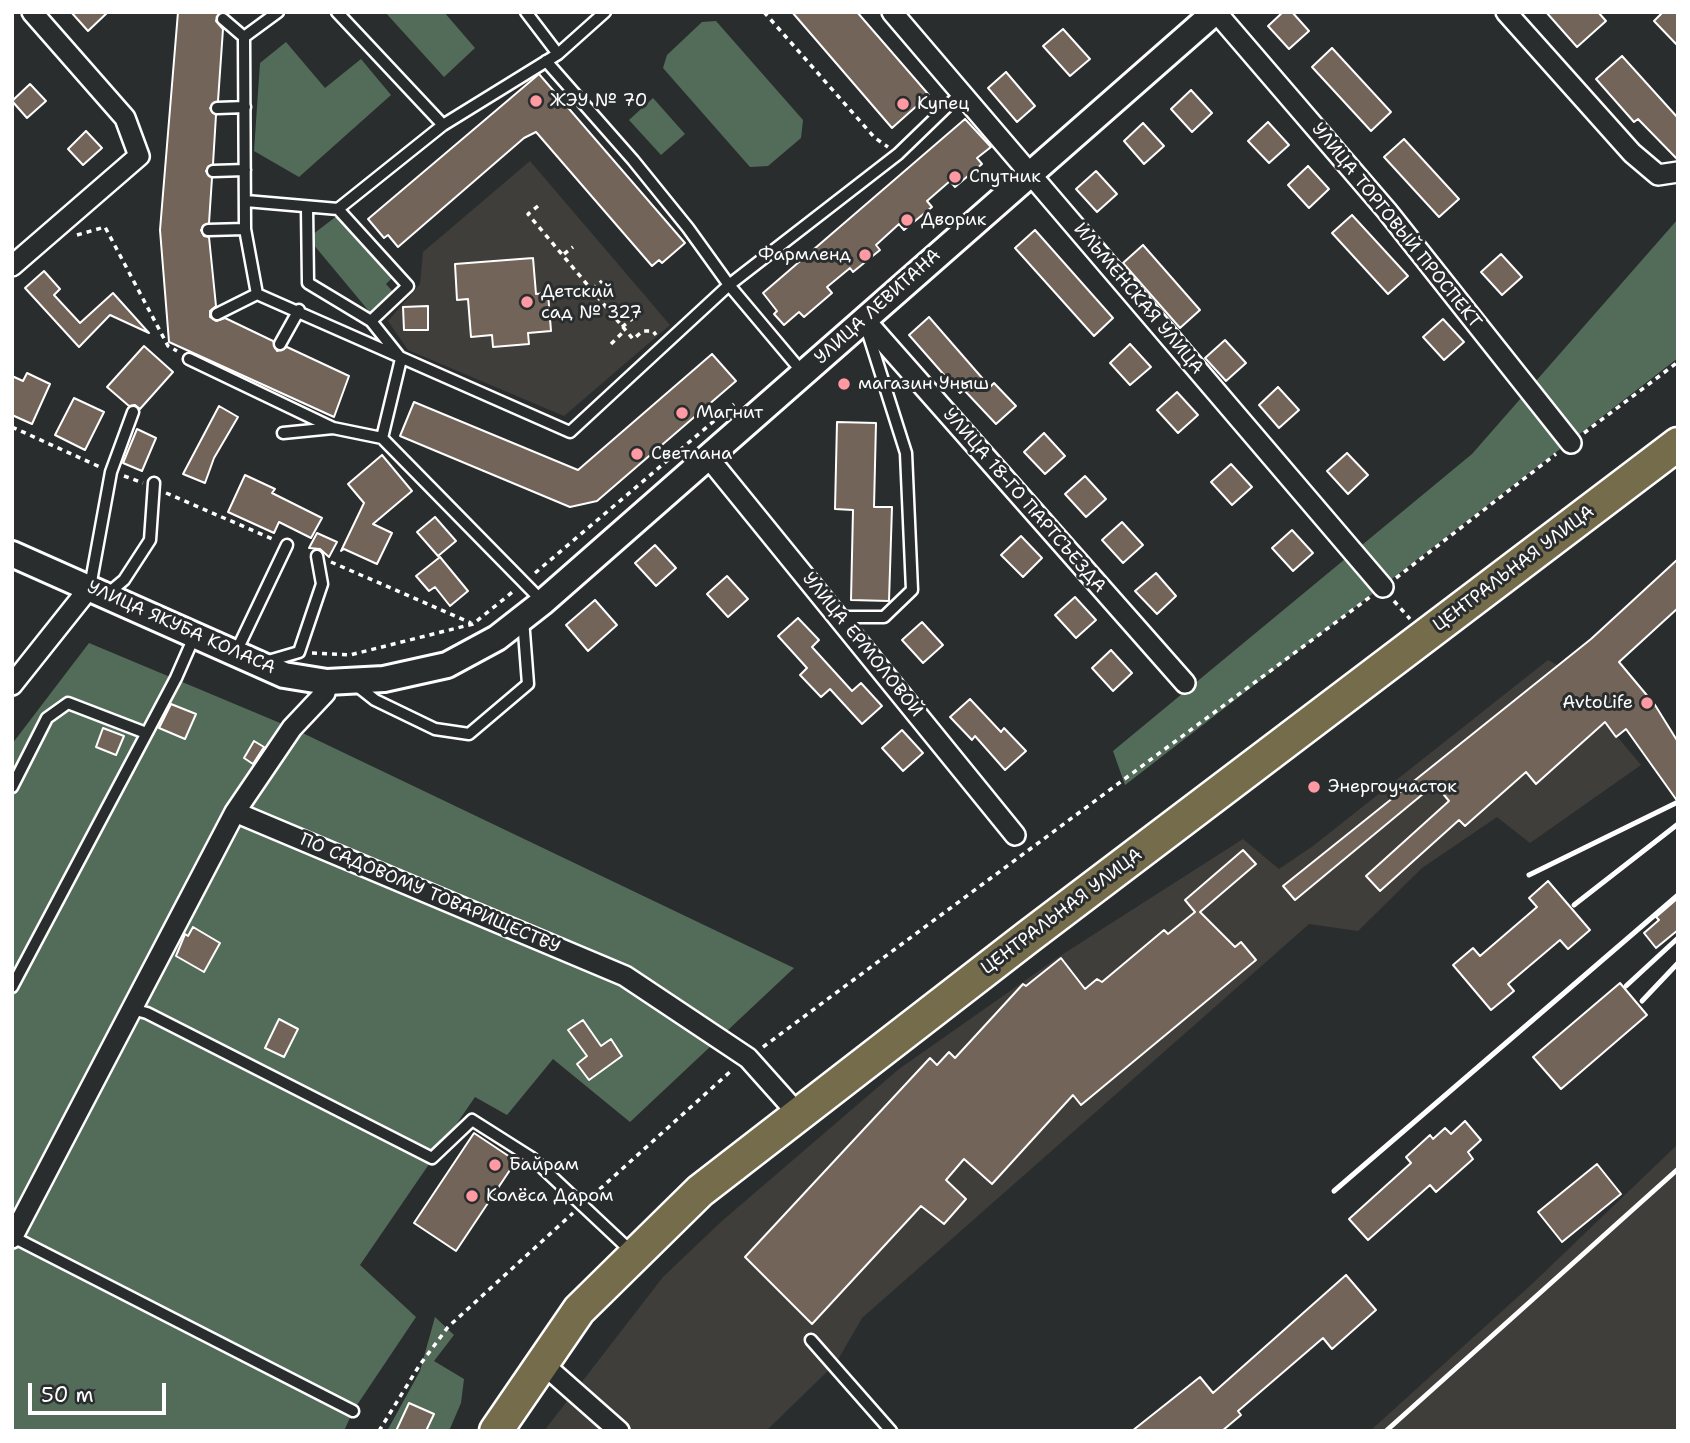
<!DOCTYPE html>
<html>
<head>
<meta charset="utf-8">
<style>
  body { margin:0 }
  #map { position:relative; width:1690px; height:1443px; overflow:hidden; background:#2a2d2e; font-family:"Shantell Sans",sans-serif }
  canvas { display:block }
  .frame { position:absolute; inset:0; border:14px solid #fff; pointer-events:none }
  .scale { position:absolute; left:28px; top:1383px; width:138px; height:32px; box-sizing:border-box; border:4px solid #fff; border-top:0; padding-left:9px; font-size:21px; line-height:24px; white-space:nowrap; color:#fff; -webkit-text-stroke:5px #2a2d2e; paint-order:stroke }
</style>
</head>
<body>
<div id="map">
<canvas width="1690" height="1443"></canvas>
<div class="frame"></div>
<div class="scale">50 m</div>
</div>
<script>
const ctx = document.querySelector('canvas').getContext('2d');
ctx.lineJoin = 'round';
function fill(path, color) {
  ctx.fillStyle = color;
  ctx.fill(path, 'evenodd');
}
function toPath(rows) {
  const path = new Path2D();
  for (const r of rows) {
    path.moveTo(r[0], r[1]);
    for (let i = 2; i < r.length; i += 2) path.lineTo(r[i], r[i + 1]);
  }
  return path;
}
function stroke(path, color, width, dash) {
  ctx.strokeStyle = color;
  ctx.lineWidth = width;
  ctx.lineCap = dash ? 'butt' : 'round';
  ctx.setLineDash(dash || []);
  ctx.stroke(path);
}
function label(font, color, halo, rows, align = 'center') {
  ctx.font = font + ' "Shantell Sans",sans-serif';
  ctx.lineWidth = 6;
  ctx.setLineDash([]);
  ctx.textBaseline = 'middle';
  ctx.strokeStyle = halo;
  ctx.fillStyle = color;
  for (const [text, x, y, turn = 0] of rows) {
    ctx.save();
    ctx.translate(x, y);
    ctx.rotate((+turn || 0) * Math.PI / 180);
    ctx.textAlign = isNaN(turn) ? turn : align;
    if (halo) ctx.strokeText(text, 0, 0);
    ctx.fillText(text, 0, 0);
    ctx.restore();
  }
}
fill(toPath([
  [530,161,670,325,564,416,408,350,388,321,420,284,423,252],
  [1548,660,1557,665,1641,765,1530,843,1497,817,1422,868,1358,931,1309,924,862,1318,836,1363,766,1431,544,1431,663,1277,722,1221,899,1069,1060,956,1243,839,1279,869,1313,846],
  [1678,1144,1678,1431,1370,1431,1532,1284]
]), '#403e3b');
fill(toPath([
  [385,12,444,12,475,48,444,77],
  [716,21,803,120,801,138,768,166,750,167,663,68,667,55,702,22],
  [286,42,325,88,361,59,391,95,299,177,254,151,260,63],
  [653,98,685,134,661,155,629,120],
  [338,215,394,276,386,284,394,293,373,316,308,238],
  [1678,219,1678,358,1125,785,1113,751,1472,454],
  [89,643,292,728,794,968,630,1122,553,1059,507,1115,475,1097,360,1265,416,1317,353,1411,344,1431,12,1431,12,744],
  [435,1317,454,1335,434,1361,464,1379,461,1403,449,1431,387,1431,420,1371]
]), '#536c5a');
const building = toPath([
  [71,12,108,12,88,31,71,12],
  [178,12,220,12,216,21,223,29,218,101,210,108,216,115,213,164,206,171,212,178,209,223,201,230,204,236,209,237,216,306,210,311,210,317,216,321,225,318,273,341,277,351,287,347,349,376,334,417,169,342,160,230,178,12],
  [792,12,857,12,929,95,892,128,792,12],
  [1283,12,1292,12,1309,31,1289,49,1268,26,1283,12],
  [1546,12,1598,12,1606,21,1577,47,1546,12],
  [1663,12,1678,12,1678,46,1654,21,1663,12],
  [1063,29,1090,59,1070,76,1043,46,1063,29],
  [1332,48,1391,112,1371,131,1312,67,1332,48],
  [1622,56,1678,118,1678,160,1638,119,1634,122,1596,79,1622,56],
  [1006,72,1035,106,1017,122,988,88,1006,72],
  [539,74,685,243,662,263,659,260,652,266,536,132,524,138,398,247,388,235,384,238,368,219,539,74],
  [30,84,46,101,27,118,12,101,30,84],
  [1191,90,1212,113,1192,132,1171,109,1191,90],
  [965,119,991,147,977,158,982,164,955,187,950,181,927,201,932,207,904,230,899,224,876,245,880,250,853,272,850,268,827,287,832,293,804,317,799,312,784,325,774,314,777,311,763,293,965,119],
  [1268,122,1289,145,1269,163,1248,141,1268,122],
  [1143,123,1164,146,1144,164,1124,141,1143,123],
  [86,131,102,148,83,165,68,149,86,131],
  [1404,139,1459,199,1439,217,1384,157,1404,139],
  [1308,166,1329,189,1309,208,1288,185,1308,166],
  [1096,171,1117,194,1097,212,1076,189,1096,171],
  [1352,215,1408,276,1388,294,1332,233,1352,215],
  [1035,230,1113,318,1094,336,1015,248,1035,230],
  [1143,245,1200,310,1180,328,1123,263,1143,245],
  [1501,254,1522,277,1502,295,1481,272,1501,254],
  [533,258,536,294,548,293,551,331,528,333,529,344,493,347,492,335,471,337,468,299,457,300,455,264,533,258],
  [44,271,60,289,54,295,80,323,113,293,149,333,110,315,79,347,25,288,44,271],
  [428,306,428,330,404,330,403,307,428,306],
  [929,317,990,387,994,383,1016,406,996,424,964,390,960,393,909,335,929,317],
  [1443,319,1464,342,1444,360,1423,337,1443,319],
  [1225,340,1246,363,1226,381,1205,358,1225,340],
  [1130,344,1151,367,1130,385,1110,363,1130,344],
  [144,346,173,372,140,409,135,405,129,406,107,387,144,346],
  [712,354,736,381,597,501,570,507,400,436,414,402,578,470,712,354],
  [27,373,50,384,32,424,12,415,12,376,23,381,27,373],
  [1278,387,1299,410,1279,428,1259,405,1278,387],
  [1177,392,1198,415,1178,433,1157,410,1177,392],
  [74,398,104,412,85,450,55,435,74,398],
  [219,406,238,417,214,458,205,483,183,474,219,406],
  [837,422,876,423,874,507,892,507,889,601,851,600,853,510,835,509,837,422],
  [137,429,156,438,142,471,123,463,137,429],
  [1044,433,1065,456,1045,474,1024,452,1044,433],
  [1347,453,1368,475,1348,494,1327,471,1347,453],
  [382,455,412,491,373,524,392,533,377,564,344,549,341,551,364,503,348,484,382,455],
  [1231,464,1252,487,1232,505,1211,482,1231,464],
  [245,475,275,489,272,493,322,518,311,538,279,522,274,533,228,512,245,475],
  [1085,476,1106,499,1086,517,1065,494,1085,476],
  [435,517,456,541,438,556,417,532,435,517],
  [1122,522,1143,545,1123,563,1102,540,1122,522],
  [1292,530,1313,553,1293,571,1272,548,1292,530],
  [317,533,337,542,329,557,320,549,309,548,317,533],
  [1021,536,1042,558,1023,577,1001,555,1021,536],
  [655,545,676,568,656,586,635,563,655,545],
  [440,557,468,591,450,606,435,587,429,591,416,576,440,557],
  [1678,559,1678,608,1619,662,1655,705,1678,742,1678,802,1626,729,1616,737,1605,722,1536,784,1526,772,1465,826,1459,820,1380,891,1366,876,1449,801,1435,784,1295,900,1283,886,1591,639,1678,559],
  [1156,573,1176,596,1157,614,1135,591,1156,573],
  [727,576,748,599,728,617,707,594,727,576],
  [1075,597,1096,620,1076,638,1055,615,1075,597],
  [595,600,617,625,588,651,566,625,595,600],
  [798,618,819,640,812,647,852,691,861,683,882,706,862,724,830,689,821,697,800,675,807,668,778,636,798,618],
  [922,622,943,645,923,663,902,640,922,622],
  [1111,650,1132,673,1113,691,1092,668,1111,650],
  [970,699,1001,732,1004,728,1026,751,1005,770,975,736,972,740,950,717,970,699],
  [171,704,196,714,185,739,159,728,171,704],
  [103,728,124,736,116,755,96,747,103,728],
  [902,730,923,753,903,771,882,748,902,730],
  [254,741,264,747,253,764,244,758,254,741],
  [1243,850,1256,864,1200,912,1235,947,1241,942,1256,960,1081,1105,1073,1095,992,1184,964,1159,946,1180,966,1199,944,1224,921,1206,812,1324,745,1257,930,1058,937,1065,949,1052,955,1058,1023,984,1026,986,1061,958,1085,989,1097,979,1102,982,1164,930,1168,934,1195,912,1185,900,1243,850],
  [1548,881,1590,930,1568,949,1560,940,1508,984,1514,991,1491,1010,1453,965,1473,948,1480,956,1537,907,1529,898,1548,881],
  [1678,898,1678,930,1656,948,1644,933,1659,920,1656,917,1678,898],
  [193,927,220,943,204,972,176,956,185,934,188,936,193,927],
  [1620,983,1647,1015,1561,1089,1533,1057,1620,983],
  [279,1019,298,1029,284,1057,265,1048,279,1019],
  [583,1020,601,1046,611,1039,622,1056,589,1080,577,1064,587,1056,568,1030,583,1020],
  [1465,1121,1481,1140,1468,1152,1473,1159,1436,1192,1430,1185,1368,1240,1349,1219,1411,1163,1406,1157,1430,1135,1433,1139,1445,1128,1451,1134,1465,1121],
  [474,1133,516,1161,456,1251,414,1223,474,1133],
  [1597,1164,1621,1194,1562,1242,1538,1212,1597,1164],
  [1346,1275,1376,1310,1332,1349,1323,1338,1238,1411,1241,1415,1222,1431,1132,1431,1200,1377,1213,1393,1346,1275],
  [409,1403,434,1414,426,1431,396,1431,409,1403]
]);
fill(building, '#726459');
stroke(building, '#fff', 2);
const service = toPath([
  [278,12,244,37,245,229,257,294,570,432,729,285,898,154,960,94],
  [337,12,443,125],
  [526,12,558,54],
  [223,19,244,37],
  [546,61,633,160,688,228,729,285,803,373],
  [217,108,245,107],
  [213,171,245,170],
  [246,201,338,209,443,125,558,54,605,12],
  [307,208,308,283,371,321,399,356],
  [338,209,408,286,371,321],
  [208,230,245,229],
  [217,314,257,294],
  [280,344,299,310],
  [189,359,333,428,382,438],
  [401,359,382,438,543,602],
  [283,433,333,428],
  [90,587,111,472,133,412],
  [106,595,124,580,150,540,154,483],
  [840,617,884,617,912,590,906,453,867,330],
  [236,652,287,545],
  [265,662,299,652,322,584,317,556],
  [356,685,375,700,435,729,469,734,528,684,523,619],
  [12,787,47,718,68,703,146,733],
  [12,987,176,678,194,637],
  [132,1009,147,1013,432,1158,472,1120,532,1158,633,1253],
  [13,1237,353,1411],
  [811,1340,891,1431]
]);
const minor = toPath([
  [892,12,1383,587],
  [1216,12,1387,211,1571,443],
  [1506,12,1632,153,1658,175,1678,172],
  [12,266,139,156,125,118,32,12],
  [864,319,1185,683],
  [707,456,1015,835],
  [12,685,90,587],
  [235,812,625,976,748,1058,798,1114],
  [12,1238,235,812,292,728,325,693,327,682],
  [542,1363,619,1431]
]);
const tertiary = toPath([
  [12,554,284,675,327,682,384,679,447,665,497,638,543,602,1215,12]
]);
const primary = toPath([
  [496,1431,579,1310,700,1191,1028,937,1678,444]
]);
stroke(service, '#fff', 15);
stroke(minor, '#fff', 24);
stroke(tertiary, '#fff', 30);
stroke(primary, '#fff', 37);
stroke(toPath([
  [764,12,875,138,888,147],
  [538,206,528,214,633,339,643,331,653,331,656,335],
  [77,235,105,227,168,346,177,351],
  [564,254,573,247],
  [592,289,602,281],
  [622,327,637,315],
  [611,344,625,330],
  [12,427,100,467],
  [1584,433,1678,362],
  [124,476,143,483],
  [166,493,275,540],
  [331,562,471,623],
  [535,573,734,404],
  [1396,578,1556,454],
  [1394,601,1410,619],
  [312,653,350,655,473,624,515,590],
  [763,1047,1370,597],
  [592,1196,732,1070],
  [379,1431,419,1366,448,1327,573,1213]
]), '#fff', 3.5, [5, 5]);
stroke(service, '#2a2d2e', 10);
stroke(minor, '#2a2d2e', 19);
stroke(tertiary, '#2a2d2e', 24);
stroke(primary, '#746c4b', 32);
stroke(toPath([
  [1529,875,1678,802],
  [1574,905,1678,824],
  [1626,986,1678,938],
  [1642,1001,1678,963],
  [1334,1191,1678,895],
  [1386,1431,1678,1169]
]), '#fff', 5);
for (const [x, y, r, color] of [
  [536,101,7,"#ff9aa2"],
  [903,104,7,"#ff9aa2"],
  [955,177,7,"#ff9aa2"],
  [907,220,7,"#ff9aa2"],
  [865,255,7,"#ff9aa2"],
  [527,302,7,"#ff9aa2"],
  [844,384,7,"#ff9aa2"],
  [682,413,7,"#ff9aa2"],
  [637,454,7,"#ff9aa2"],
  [1647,703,7,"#ff9aa2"],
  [1314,787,7,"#ff9aa2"],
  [495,1165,7,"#ff9aa2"],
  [472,1196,7,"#ff9aa2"]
]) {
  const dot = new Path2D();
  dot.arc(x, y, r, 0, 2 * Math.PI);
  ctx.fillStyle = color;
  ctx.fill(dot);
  stroke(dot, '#2a2d2e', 2.5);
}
label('18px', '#fff', '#2a2d2e', [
  ["ЖЭУ № 70",550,101],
  ["Купец",917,104],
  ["Спутник",969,177],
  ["Дворик",921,220],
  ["Фармленд",851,255,"right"],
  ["Детский",541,292],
  ["сад № 327",541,313],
  ["магазин Уныш",858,384],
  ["Магнит",696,413],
  ["Светлана",651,454],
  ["AvtoLife",1633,703,"right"],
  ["Энергоучасток",1328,787],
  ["Байрам",509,1165],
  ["Колёса Даром",486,1196]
], 'left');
label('18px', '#fff', '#2a2d2e', [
  ["УЛИЦА ТОРГОВЫЙ ПРОСПЕКТ",1396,226,51],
  ["ИЛЬМЕНСКАЯ УЛИЦА",1138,299,50],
  ["УЛИЦА ЛЕВИТАНА",878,307,-42],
  ["УЛИЦА 18-ГО ПАРТСЪЕЗДА",1024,501,49],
  ["ЦЕНТРАЛЬНАЯ УЛИЦА",1514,569,-37],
  ["УЛИЦА ЯКУБА КОЛАСА",181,628,24],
  ["УЛИЦА ЕРМОЛОВОЙ",862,645,51],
  ["ПО САДОВОМУ ТОВАРИЩЕСТВУ",430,894,23],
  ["ЦЕНТРАЛЬНАЯ УЛИЦА",1062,912,-37]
]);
</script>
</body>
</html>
